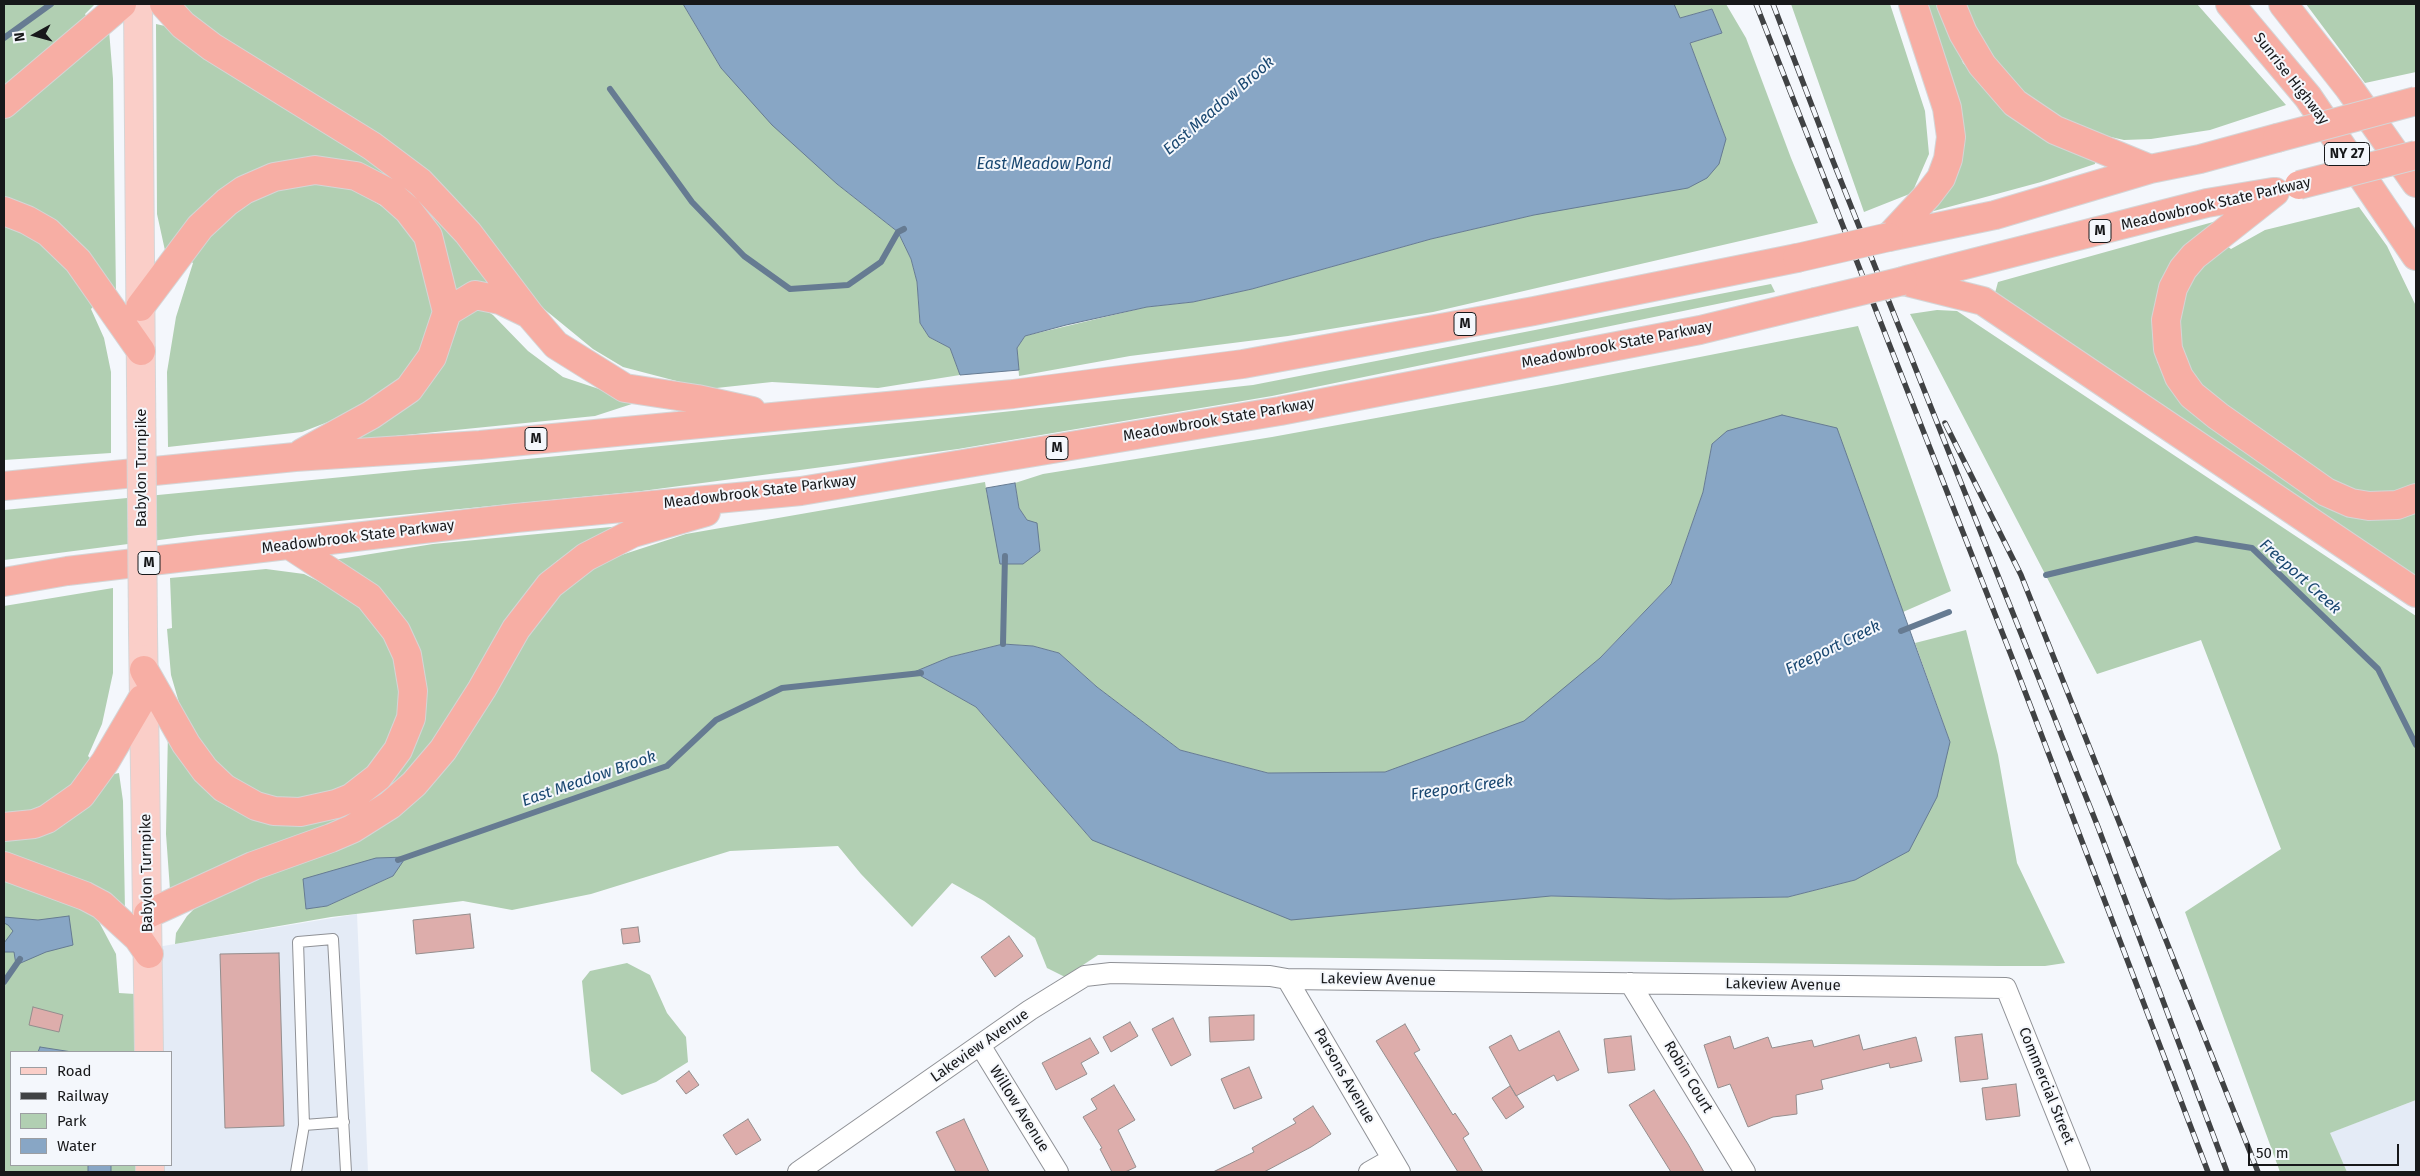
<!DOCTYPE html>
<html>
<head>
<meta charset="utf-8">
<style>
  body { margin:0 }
  #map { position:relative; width:2420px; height:1176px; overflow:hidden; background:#f4f7fc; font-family:"Fira Sans",sans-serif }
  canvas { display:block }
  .frame { position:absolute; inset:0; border:5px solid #17181a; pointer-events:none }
  .legend { position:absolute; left:10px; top:1051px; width:162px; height:115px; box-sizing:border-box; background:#f4f7fc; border:1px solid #9c9ea2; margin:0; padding:6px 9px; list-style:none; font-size:15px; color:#17181a }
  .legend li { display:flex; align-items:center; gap:10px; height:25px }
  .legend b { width:25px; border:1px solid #9c9ea2 }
  .north { position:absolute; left:10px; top:10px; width:50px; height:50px; -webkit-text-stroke:4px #f4f7fc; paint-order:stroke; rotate:263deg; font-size:14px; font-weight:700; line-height:20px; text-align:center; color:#17181a }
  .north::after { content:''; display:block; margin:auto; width:18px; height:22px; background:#17181a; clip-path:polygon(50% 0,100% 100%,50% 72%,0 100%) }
  .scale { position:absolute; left:2248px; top:1144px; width:151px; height:22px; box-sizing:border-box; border:2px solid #17181a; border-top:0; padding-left:6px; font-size:15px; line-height:18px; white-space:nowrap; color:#17181a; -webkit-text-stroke:4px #f4f7fc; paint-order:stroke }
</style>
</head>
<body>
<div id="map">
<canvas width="2420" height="1176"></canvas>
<div class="frame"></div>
<ul class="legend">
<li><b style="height:6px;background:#facec8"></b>Road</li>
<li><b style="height:6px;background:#404244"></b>Railway</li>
<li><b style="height:14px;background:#b1cfb2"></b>Park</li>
<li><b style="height:14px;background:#88a6c5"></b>Water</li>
</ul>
<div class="north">N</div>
<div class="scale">50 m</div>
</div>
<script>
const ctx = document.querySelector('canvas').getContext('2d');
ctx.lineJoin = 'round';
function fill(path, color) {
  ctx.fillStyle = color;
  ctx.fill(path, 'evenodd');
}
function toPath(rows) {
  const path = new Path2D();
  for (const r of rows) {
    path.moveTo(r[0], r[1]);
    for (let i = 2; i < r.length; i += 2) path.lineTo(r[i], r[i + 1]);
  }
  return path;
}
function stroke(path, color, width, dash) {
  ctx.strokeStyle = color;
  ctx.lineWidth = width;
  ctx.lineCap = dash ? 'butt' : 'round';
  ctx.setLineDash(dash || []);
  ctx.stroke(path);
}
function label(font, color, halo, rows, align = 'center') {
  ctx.font = font + ' "Fira Sans",sans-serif';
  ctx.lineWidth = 4;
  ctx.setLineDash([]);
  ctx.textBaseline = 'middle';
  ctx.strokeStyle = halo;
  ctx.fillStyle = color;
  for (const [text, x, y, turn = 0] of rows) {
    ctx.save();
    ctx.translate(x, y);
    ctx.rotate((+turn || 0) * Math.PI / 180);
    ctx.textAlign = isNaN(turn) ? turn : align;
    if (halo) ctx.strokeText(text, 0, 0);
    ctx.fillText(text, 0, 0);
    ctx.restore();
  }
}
fill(toPath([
  [357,914,368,1172,152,1172,152,1165,171,1165,171,1052,152,1052,151,948],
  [2416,1100,2416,1172,2347,1172,2329,1133]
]), '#e4ebf6');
fill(toPath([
  [4,4,95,4,85,14,89,21,4,90],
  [178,4,683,4,721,68,837,184,898,232,911,259,917,282,920,323,929,337,950,348,960,375,878,388,772,382,707,389,623,367,593,349,538,304,495,248,180,16],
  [1674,4,1726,4,1746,38,1791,158,1818,223,1433,312,1288,336,1130,356,1019,376,1017,348,1025,336,1147,307,1193,302,1252,289,1431,239,1534,215,1726,139,1690,43,1722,33,1712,9,1680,18],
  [1791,4,1890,4,1925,111,1929,154,1912,193,1864,212],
  [1922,4,1940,4,1963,63,2005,111,2096,156,2095,164,2041,182,1919,215,1953,168],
  [1961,4,2197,4,2286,105,2210,130,2151,139,2124,140,2071,128,2001,79],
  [2306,4,2416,4,2416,72,2365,83],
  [156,24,174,28,397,177,458,241,493,287,453,297,443,247,320,159,166,255,157,214],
  [109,30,113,79,116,294,4,203,4,116],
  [281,185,349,185,400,218,431,264,434,314,414,370,372,405,302,432,168,447,167,372,176,317,193,263,185,257,226,214],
  [2359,207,2387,246,2416,306,2416,487,2373,497,2341,491,2198,387,2176,352,2180,296,2202,260,2224,244,2231,249,2265,230],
  [2231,217,2172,262,2159,287,2154,324,2157,362,2187,408,2322,504,2416,507,2416,581,1995,293,1998,282],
  [4,224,25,230,61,257,97,302,91,309,104,338,111,372,111,453,4,460],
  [1771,284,1775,292,1272,396,958,449,642,491,198,535,4,560,4,510,938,419,1253,385],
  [478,305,493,315,528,351,563,377,638,402,595,416,336,442,376,423,461,308],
  [1937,310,1957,311,2416,616,2416,1100,2330,1133,2347,1172,2280,1172,2185,912,2281,849,2201,640,2097,674,1910,314],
  [1858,326,1951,591,1903,612,1837,429,1712,444,1703,492,1671,584,1600,658,1525,725,1385,772,1268,773,1180,750,1097,687,1059,653,1033,646,1003,644,950,657,915,672,976,707,1092,840,1546,896,1669,899,1788,897,1855,880,1950,742,1915,643,1966,630,1998,755,2017,863,2065,963,2045,966,1998,966,1098,955,1065,977,1047,968,1035,938,984,901,952,883,912,927,861,874,838,846,730,851,591,894,512,910,463,901,331,917,175,944,176,933,187,916,198,905,398,815,542,608,603,561,686,534,985,482,987,495,1027,520,1019,508,1015,483,1043,474,1272,437,1557,385],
  [393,876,327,906,306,908,304,879],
  [632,525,557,561,521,601,414,773,367,810,170,890,166,834,168,730,226,806,261,822,313,821,353,808,421,681,327,561,433,544],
  [266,569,304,574,352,598,391,644,402,698,389,743,365,776,316,799,270,801,221,776,182,713,171,675,167,629,172,628,170,578],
  [113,588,113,673,102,724,88,756,94,762,61,799,31,815,4,818,4,606],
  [110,769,114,774,119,773,123,801,125,911,4,857,4,838],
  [4,878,67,900,103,918,99,922,116,954,119,993,151,995,152,1052,11,1052,11,1165,152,1165,152,1172,4,1172],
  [627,963,650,975,667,1013,686,1037,688,1062,656,1082,622,1095,591,1071,582,981,590,971]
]), '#b1cfb2');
const water = toPath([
  [683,4,1674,4,1680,18,1712,9,1722,33,1690,43,1726,139,1719,164,1707,178,1688,188,1534,215,1431,239,1252,289,1193,302,1147,307,1066,325,1025,336,1017,348,1019,370,960,375,950,348,929,337,920,323,917,282,911,259,898,232,837,184,772,125,721,68,683,4],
  [1782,415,1837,428,1950,742,1937,797,1909,851,1855,880,1788,897,1669,899,1551,896,1291,920,1092,840,976,707,914,672,950,657,1003,644,1033,646,1059,653,1097,687,1180,750,1268,773,1385,772,1524,721,1600,658,1671,584,1703,492,1712,444,1727,431,1782,415],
  [1015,483,1019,508,1027,520,1037,523,1040,551,1023,564,1000,564,986,488,1015,483],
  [406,857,393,876,327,906,306,909,303,879,376,858,406,857],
  [69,916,73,945,46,952,16,965,14,952,4,952,4,943,13,931,8,925,4,923,4,917,38,920,69,916],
  [40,1047,72,1052,38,1052,40,1047],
  [88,1165,111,1165,111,1172,88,1172,88,1165]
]);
fill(water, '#88a6c5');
stroke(water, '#667b92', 1);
stroke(toPath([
  [4,38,51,4],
  [610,89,692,202,744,256,790,289,848,285,881,262,898,232,904,229],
  [2046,575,2196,539,2252,548,2378,669,2416,745],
  [1901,631,1949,612],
  [1003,644,1005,556],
  [398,860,667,766,716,720,782,688,921,673],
  [4,982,20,959]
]), '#667b92', 6);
const building = toPath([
  [470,914,474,948,416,954,413,920,470,914],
  [638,927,640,942,623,944,621,929,638,927],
  [1009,936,1023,956,995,977,981,957,1009,936],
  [279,953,284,1126,225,1128,220,954,279,953],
  [33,1007,63,1015,59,1032,29,1025,33,1007],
  [1254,1015,1254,1040,1210,1042,1209,1017,1254,1015],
  [1173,1018,1191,1055,1171,1066,1152,1029,1173,1018],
  [1130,1022,1138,1036,1111,1052,1103,1037,1130,1022],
  [1405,1024,1420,1050,1414,1053,1453,1115,1455,1113,1469,1134,1463,1138,1483,1172,1458,1172,1376,1041,1405,1024],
  [1559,1031,1579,1070,1557,1081,1554,1075,1516,1096,1489,1047,1511,1035,1519,1051,1559,1031],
  [1982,1034,1988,1079,1960,1082,1955,1037,1982,1034],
  [1859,1035,1863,1050,1916,1037,1922,1061,1890,1068,1889,1063,1821,1080,1823,1089,1796,1095,1797,1114,1773,1117,1748,1127,1730,1084,1718,1088,1704,1045,1730,1036,1734,1049,1768,1037,1772,1048,1812,1040,1814,1047,1859,1035],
  [1631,1036,1635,1070,1608,1073,1604,1039,1631,1036],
  [1090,1038,1099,1053,1081,1063,1087,1074,1056,1090,1042,1063,1090,1038],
  [1249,1067,1262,1098,1234,1109,1221,1079,1249,1067],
  [689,1071,699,1085,686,1094,676,1081,689,1071],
  [2016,1084,2020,1116,1986,1120,1982,1088,2016,1084],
  [1114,1085,1135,1120,1118,1130,1136,1167,1125,1172,1112,1172,1100,1149,1102,1148,1083,1117,1097,1109,1091,1099,1114,1085],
  [1510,1086,1524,1107,1506,1119,1492,1098,1510,1086],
  [1654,1090,1688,1144,1704,1172,1671,1172,1629,1105,1654,1090],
  [1313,1106,1331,1134,1311,1147,1264,1172,1213,1172,1254,1152,1252,1148,1296,1123,1293,1119,1313,1106],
  [748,1119,761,1140,736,1155,723,1135,748,1119],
  [964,1119,989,1172,956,1172,936,1132,964,1119]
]);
fill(building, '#ddadab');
stroke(building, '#948e8e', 1);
const lane = toPath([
  [304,1125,344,1122],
  [296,1172,304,1125,298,942,333,939,346,1172]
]);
const street = toPath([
  [1287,979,1400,1172],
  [1630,983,1745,1172],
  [980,1045,1058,1172],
  [798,1172,1030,1010,1085,976,1111,973,1270,976,1287,979,2006,988,2080,1172],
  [1369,1172,1392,1159]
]);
const primary = toPath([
  [138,4,141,383],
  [143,632,149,1052],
  [150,1165,150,1172]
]);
const highway = toPath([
  [164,4,183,25,212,47,372,146,420,182,468,233,530,315,556,345,625,388,697,399,752,411],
  [1951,4,1963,33,1982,65,2015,103,2055,130,2150,169],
  [2230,4,2308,97,2416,256],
  [2283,4,2349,88,2416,183],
  [4,104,122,4],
  [2275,192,2194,256,2183,269,2173,288,2166,320,2168,349,2179,377,2192,395,2218,416,2326,492,2351,503,2369,506,2397,505,2416,498],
  [4,211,27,220,48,232,78,261,141,351],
  [1889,237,1995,215,2150,169,2200,159,2277,138],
  [1889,237,1928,195,1941,178,1948,159,1951,137,1947,108,1913,4],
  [1906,280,2207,203,2273,192],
  [1903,281,1983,301,2416,593],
  [140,307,200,227,227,202,244,190,274,177,315,170,356,176,389,193,408,210,428,236,447,312,432,357,409,389,371,415,302,453],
  [447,312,475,295,500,300,529,314],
  [4,486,295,457,480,445,1013,394,1243,364,1534,311,1797,258],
  [4,582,67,571,516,518,801,491,1280,411,1700,330,1815,302],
  [144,670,186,744,205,770,224,788,256,806,274,811,300,812,336,804,351,798,378,777,398,750,411,718,413,691,407,655,396,631,369,597,291,546],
  [4,827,34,824,47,819,81,795,105,762,142,699],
  [4,866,85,896,102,905,138,938,149,954],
  [148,914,253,866,331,838,352,829,390,805,414,784,443,750,482,689,516,629,550,585,586,557,633,533,706,512]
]);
stroke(lane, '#8f9196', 12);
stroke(street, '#8f9196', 22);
stroke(primary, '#d5d5d6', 30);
stroke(highway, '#d5d5d6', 30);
stroke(lane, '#fff', 10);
stroke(street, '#fff', 20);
stroke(primary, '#facec8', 28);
stroke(highway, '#f7aea4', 28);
const rail = toPath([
  [1756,4,2011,655,2208,1172],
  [1773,4,1833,161,2098,827,2227,1172],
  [1945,423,2021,575,2258,1172]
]);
stroke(rail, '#404244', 5.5);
stroke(rail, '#f4f7fc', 4, [11]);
const primaryBridge = toPath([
  [141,383,143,632]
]);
const highwayBridge = toPath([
  [2277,138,2416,101],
  [2299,185,2416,155],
  [1797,258,1889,237],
  [1815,302,1903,281]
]);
stroke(primaryBridge, '#d5d5d6', 30, []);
stroke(highwayBridge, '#d5d5d6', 30, []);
stroke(primaryBridge, '#facec8', 28);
stroke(highwayBridge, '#f7aea4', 28);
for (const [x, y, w] of [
  [2347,154,45],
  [2100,231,22],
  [1465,324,22],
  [536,439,22],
  [1057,448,22],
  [149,563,22]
]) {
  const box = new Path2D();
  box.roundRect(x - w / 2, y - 11.5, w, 23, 4);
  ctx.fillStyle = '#f4f7fc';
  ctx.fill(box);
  stroke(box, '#17181a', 1);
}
label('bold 14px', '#17181a', null, [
  ["NY 27",2347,154],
  ["M",2100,231],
  ["M",1465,324],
  ["M",536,439],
  ["M",1057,448],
  ["M",149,563]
]);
label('15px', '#17181a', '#f4f7fc', [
  ["Sunrise Highway",2291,79,52],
  ["Meadowbrook State Parkway",2216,204,-13],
  ["Meadowbrook State Parkway",1617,345,-11],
  ["Meadowbrook State Parkway",1219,420,-10],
  ["Babylon Turnpike",142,468,-90],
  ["Meadowbrook State Parkway",760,492,-7],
  ["Meadowbrook State Parkway",358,537,-7],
  ["Babylon Turnpike",147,873,-91],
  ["Lakeview Avenue",1378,980,1],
  ["Lakeview Avenue",1783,985,1],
  ["Lakeview Avenue",980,1046,-35],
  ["Parsons Avenue",1344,1076,60],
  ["Robin Court",1688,1077,59],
  ["Commercial Street",2046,1086,68],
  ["Willow Avenue",1019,1109,58]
]);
label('italic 16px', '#194770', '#f4f7fc', [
  ["East Meadow Brook",1219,106,-41],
  ["East Meadow Pond",1044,165],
  ["Freeport Creek",2300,577,42],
  ["Freeport Creek",1833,648,-26],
  ["East Meadow Brook",589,779,-19],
  ["Freeport Creek",1462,788,-8]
]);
</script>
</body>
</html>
